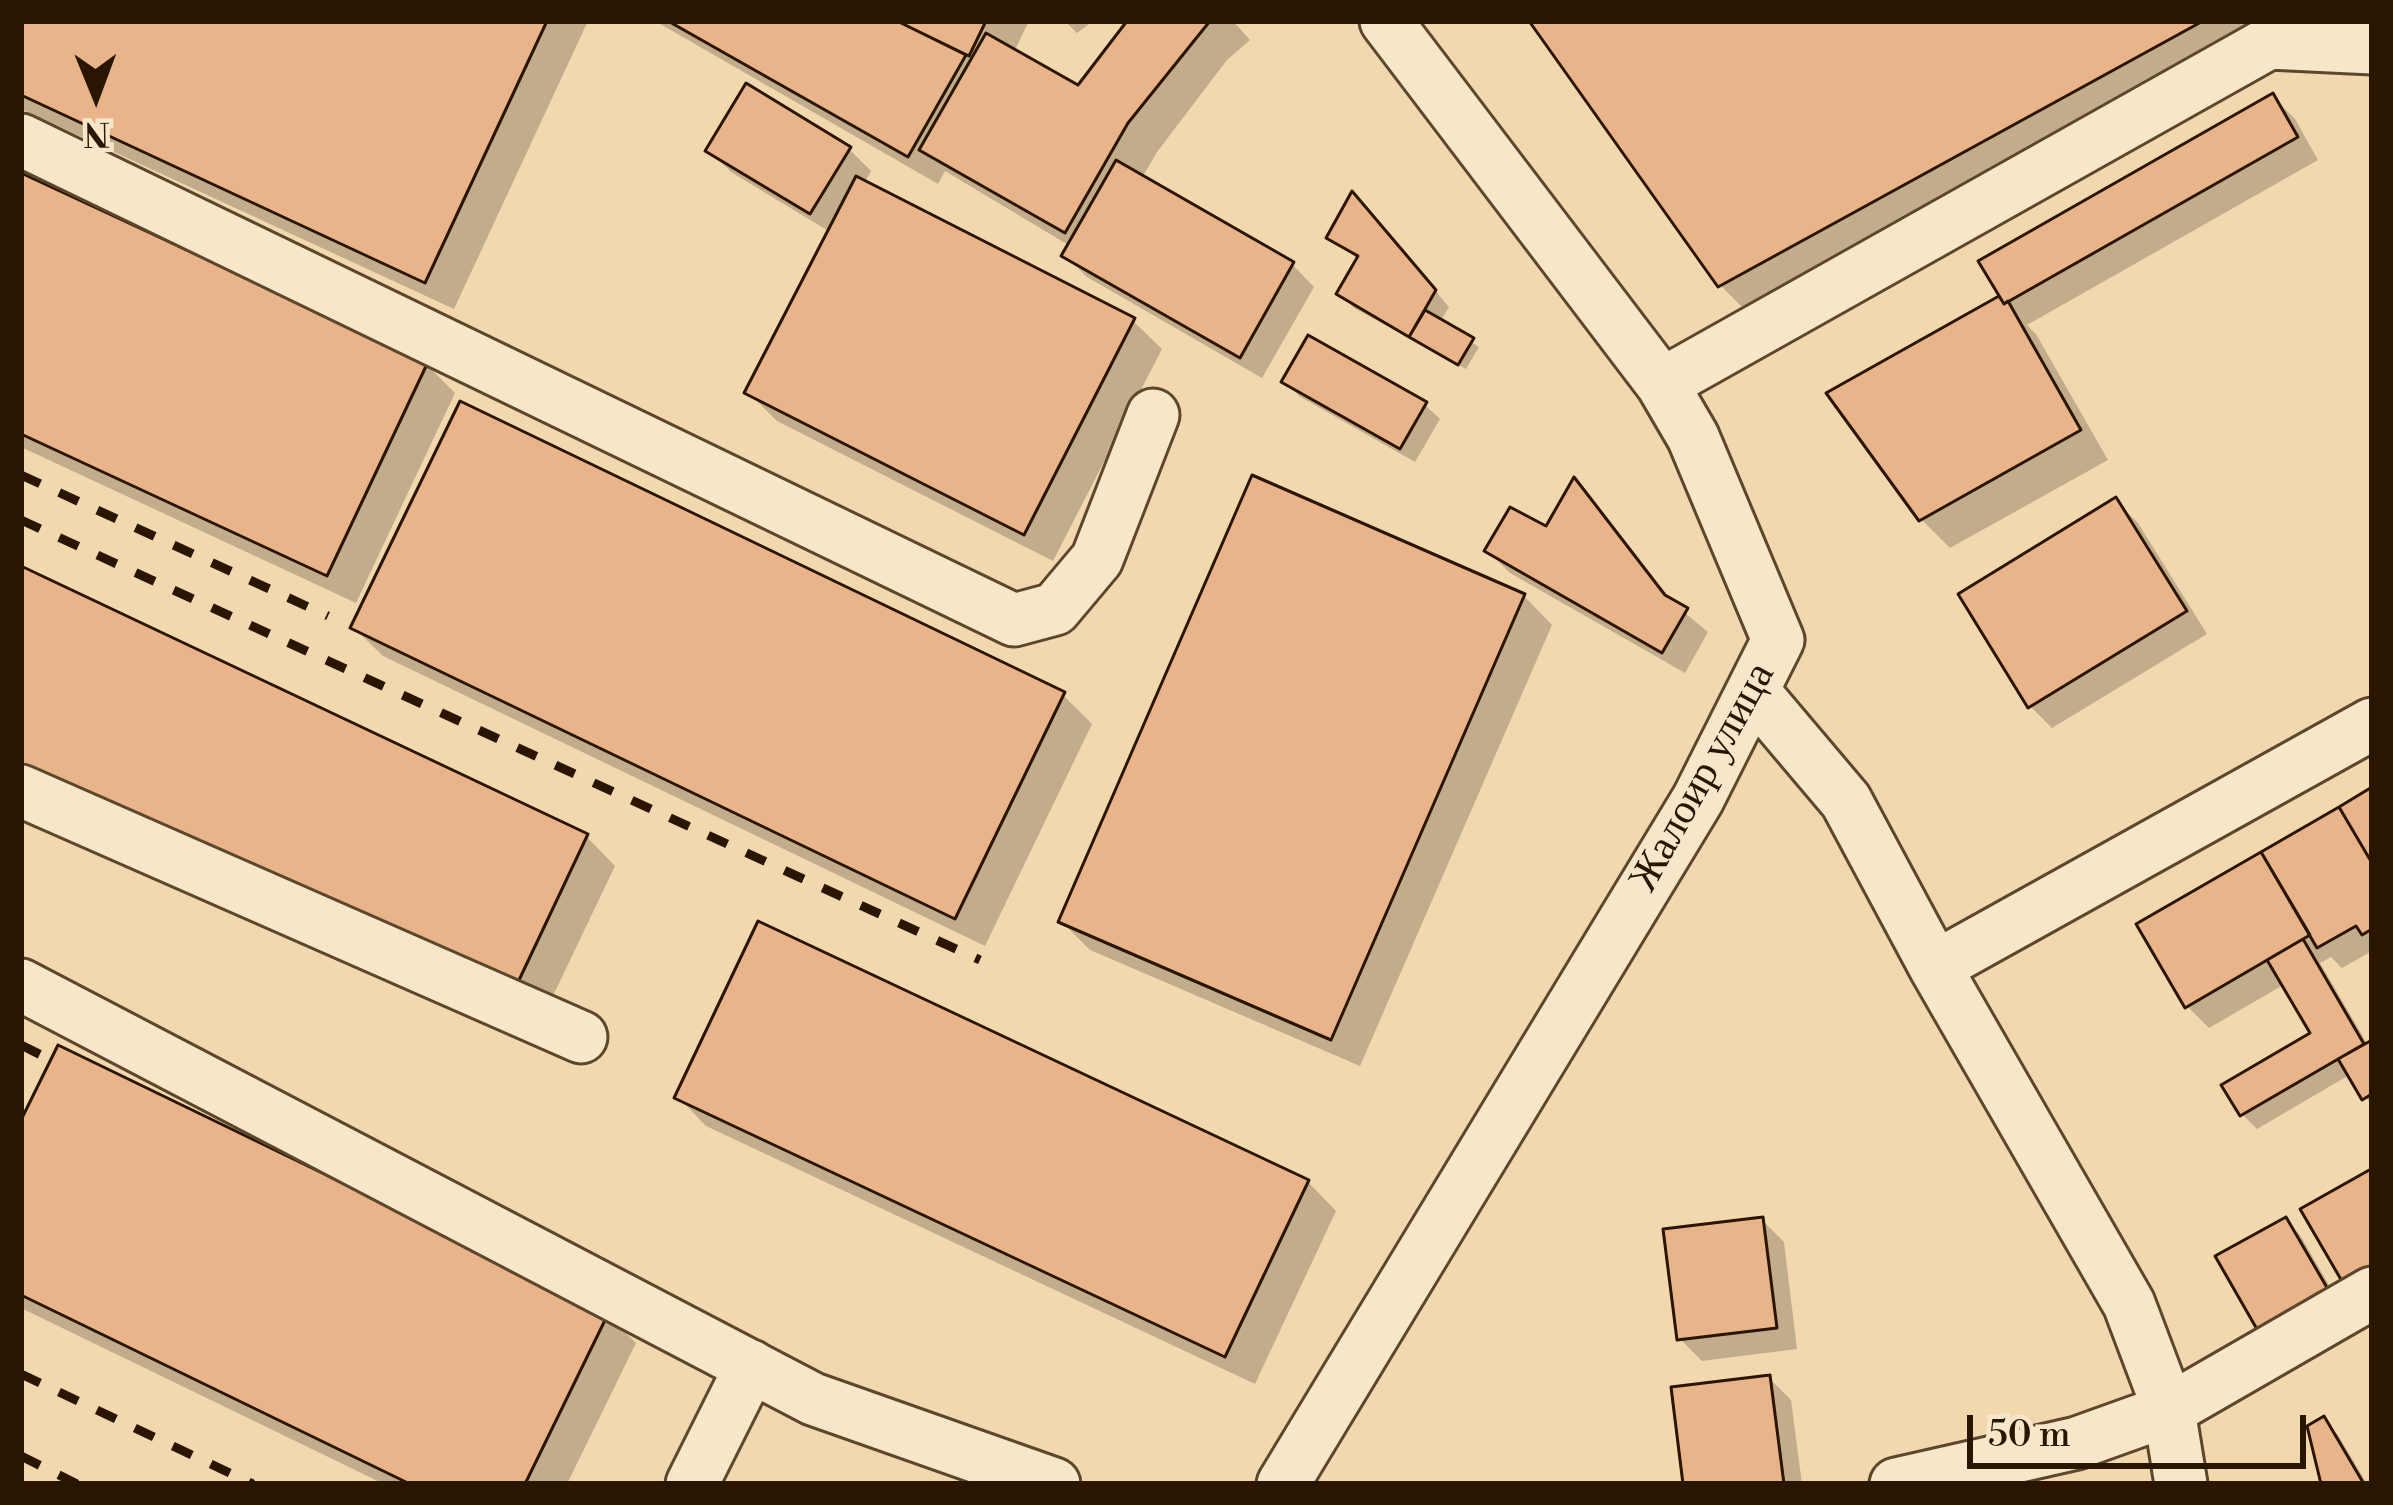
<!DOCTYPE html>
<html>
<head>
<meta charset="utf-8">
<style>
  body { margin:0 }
  #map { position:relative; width:2393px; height:1505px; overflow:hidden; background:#f2d8ae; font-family:"Libre Bodoni",serif }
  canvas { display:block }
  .frame { position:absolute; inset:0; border:24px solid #2a1500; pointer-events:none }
  .north { position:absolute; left:36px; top:36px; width:120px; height:120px; -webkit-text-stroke:9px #f7e6ca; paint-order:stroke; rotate:179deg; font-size:33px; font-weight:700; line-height:48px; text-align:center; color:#2a1500 }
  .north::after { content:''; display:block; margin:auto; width:42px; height:54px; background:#2a1500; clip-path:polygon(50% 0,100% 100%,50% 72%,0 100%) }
  .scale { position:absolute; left:1967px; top:1415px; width:339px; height:54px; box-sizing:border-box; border:6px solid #2a1500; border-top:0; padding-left:15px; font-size:36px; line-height:42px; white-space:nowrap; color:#2a1500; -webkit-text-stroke:9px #f7e6ca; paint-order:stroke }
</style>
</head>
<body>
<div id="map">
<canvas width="2393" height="1505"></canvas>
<div class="frame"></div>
<div class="north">N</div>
<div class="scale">50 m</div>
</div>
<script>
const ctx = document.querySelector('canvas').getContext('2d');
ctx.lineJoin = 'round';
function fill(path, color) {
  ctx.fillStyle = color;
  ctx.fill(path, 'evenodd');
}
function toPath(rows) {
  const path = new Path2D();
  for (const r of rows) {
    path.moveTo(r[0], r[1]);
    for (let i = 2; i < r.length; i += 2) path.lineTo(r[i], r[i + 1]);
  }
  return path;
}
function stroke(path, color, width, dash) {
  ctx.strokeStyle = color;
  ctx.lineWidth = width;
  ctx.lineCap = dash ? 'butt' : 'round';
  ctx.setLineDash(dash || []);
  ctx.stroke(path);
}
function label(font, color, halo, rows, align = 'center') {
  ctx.font = font + ' "Libre Bodoni",serif';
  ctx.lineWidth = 10;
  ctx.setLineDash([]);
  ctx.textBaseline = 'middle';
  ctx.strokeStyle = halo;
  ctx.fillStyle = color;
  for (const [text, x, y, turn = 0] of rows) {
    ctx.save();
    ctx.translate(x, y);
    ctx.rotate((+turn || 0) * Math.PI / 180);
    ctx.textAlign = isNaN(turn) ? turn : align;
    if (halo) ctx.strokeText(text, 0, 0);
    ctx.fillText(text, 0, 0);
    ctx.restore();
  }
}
fill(toPath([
  [21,21,588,21,454,309,21,109],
  [655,21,1029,21,1014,52,1079,89,1131,21,1233,21,1250,40,1227,60,1157,152,1142,178,1292,264,1314,287,1262,378,1087,277,1065,255,1070,246,945,171,938,184],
  [1065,21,1093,21,1077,33],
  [1533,21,2265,21,1742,307,1720,285],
  [2273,97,2295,119,2318,160,2027,325,2036,334,2108,460,1950,548,1921,519,1831,394,2003,297],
  [849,149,871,171,864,184,1133,321,1162,349,1053,561,777,421,748,392,830,232,731,172,709,150],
  [21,176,426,364,455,393,356,603,21,447],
  [1367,210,1449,307,1440,322,1479,347,1466,369,1354,308,1340,294,1359,260,1330,237],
  [1285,381,1425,405,1440,419,1415,462,1299,396],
  [1574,482,1673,603,1708,632,1685,673,1510,573,1488,551,1547,530],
  [2116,501,2138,523,2207,634,2052,728,2030,706],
  [21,570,587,837,615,866,541,1021,21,776],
  [1524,596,1552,625,1360,1066,1090,950,1061,921],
  [354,628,1063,695,1092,724,985,946,383,656],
  [2372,790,2372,951,2342,968,2331,957,2320,963,2368,1045,2372,1043,2372,1106,2351,1074,2257,1129,2242,1114,2314,1034,2285,984,2209,1028,2187,1006],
  [678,1097,1308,1182,1336,1211,1255,1384,706,1126],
  [21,1128,607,1315,636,1343,567,1484,384,1484,21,1308],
  [1762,1220,1784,1242,1797,1349,1702,1361,1680,1339],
  [2285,1220,2300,1235,2341,1306,2275,1344],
  [1769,1378,1791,1400,1802,1484,1686,1484],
  [2323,1420,2338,1435,2367,1484,2324,1484]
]), '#0003');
const building = toPath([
  [21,21,547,21,425,283,21,95,21,21],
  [668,21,897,21,966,55,908,157,668,21],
  [897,21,986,21,969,56,897,21],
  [1127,21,1210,21,1128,123,1065,233,919,150,986,33,1078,85,1127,21],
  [1529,21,2203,21,1718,287,1529,21],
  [746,83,851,147,810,214,705,151,746,83],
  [2273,93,2298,137,2004,304,1978,261,2273,93],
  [1116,160,1294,262,1240,358,1061,256,1116,160],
  [21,173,428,362,327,576,21,434,21,173],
  [856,176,1135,318,1024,535,744,393,856,176],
  [1352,191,1436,290,1409,337,1336,294,1358,256,1326,238,1352,191],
  [1999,296,2004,304,2008,301,2081,430,1919,521,1826,393,1999,296],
  [1425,310,1474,338,1458,365,1409,337,1425,310],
  [1308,335,1427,402,1400,449,1281,382,1308,335],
  [460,401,1065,692,955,919,350,628,460,401],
  [1252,475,1525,594,1331,1040,1058,922,1252,475],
  [1574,477,1665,595,1688,608,1662,653,1484,551,1510,507,1546,526,1574,477],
  [2116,497,2187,611,2028,708,1958,594,2116,497],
  [21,566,588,834,512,995,21,763,21,566],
  [2372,787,2372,863,2339,807,2372,787],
  [2339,807,2372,863,2372,929,2362,935,2356,926,2317,948,2261,852,2339,807],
  [2261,852,2310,935,2185,1008,2136,924,2261,852],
  [758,921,1309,1180,1225,1357,674,1098,758,921],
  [2303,939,2364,1044,2240,1116,2221,1085,2310,1033,2267,960,2303,939],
  [2372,1040,2372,1094,2362,1100,2338,1059,2372,1040],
  [58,1045,609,1312,525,1484,410,1484,21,1295,21,1120,58,1045],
  [2371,1169,2372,1267,2343,1283,2300,1209,2371,1169],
  [1763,1217,1777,1328,1677,1340,1663,1229,1763,1217],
  [2286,1217,2329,1291,2258,1331,2215,1256,2286,1217],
  [1770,1375,1784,1484,1683,1484,1671,1387,1770,1375],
  [2324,1416,2364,1484,2321,1484,2307,1426,2324,1416]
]);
fill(building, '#e9b489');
stroke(building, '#2a1500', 3);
const minor = toPath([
  [21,140,1014,620,1055,609,1097,559,1153,415],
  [1662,384,2269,43,2372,48],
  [1753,691,1846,801,1935,967,2129,1304,2169,1410,2181,1484],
  [21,791,581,1037],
  [1935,967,2372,724],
  [21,985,813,1399,1054,1484],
  [692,1484,751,1366],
  [1283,1484,1698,799,1778,640,1693,437,1662,384,1386,21],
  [1896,1484,2077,1443,2169,1410,2372,1293]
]);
stroke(minor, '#5c462c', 57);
stroke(minor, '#f7e6ca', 51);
stroke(toPath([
  [21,475,328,616],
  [21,520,980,960],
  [21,1045,51,1060],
  [21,1374,253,1484],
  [21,1456,77,1484]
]), '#2a1500', 9, [21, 21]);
label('42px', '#2a1500', '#f7e6ca', [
  ["Жалоир улица",1704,778,-61]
]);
</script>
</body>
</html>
